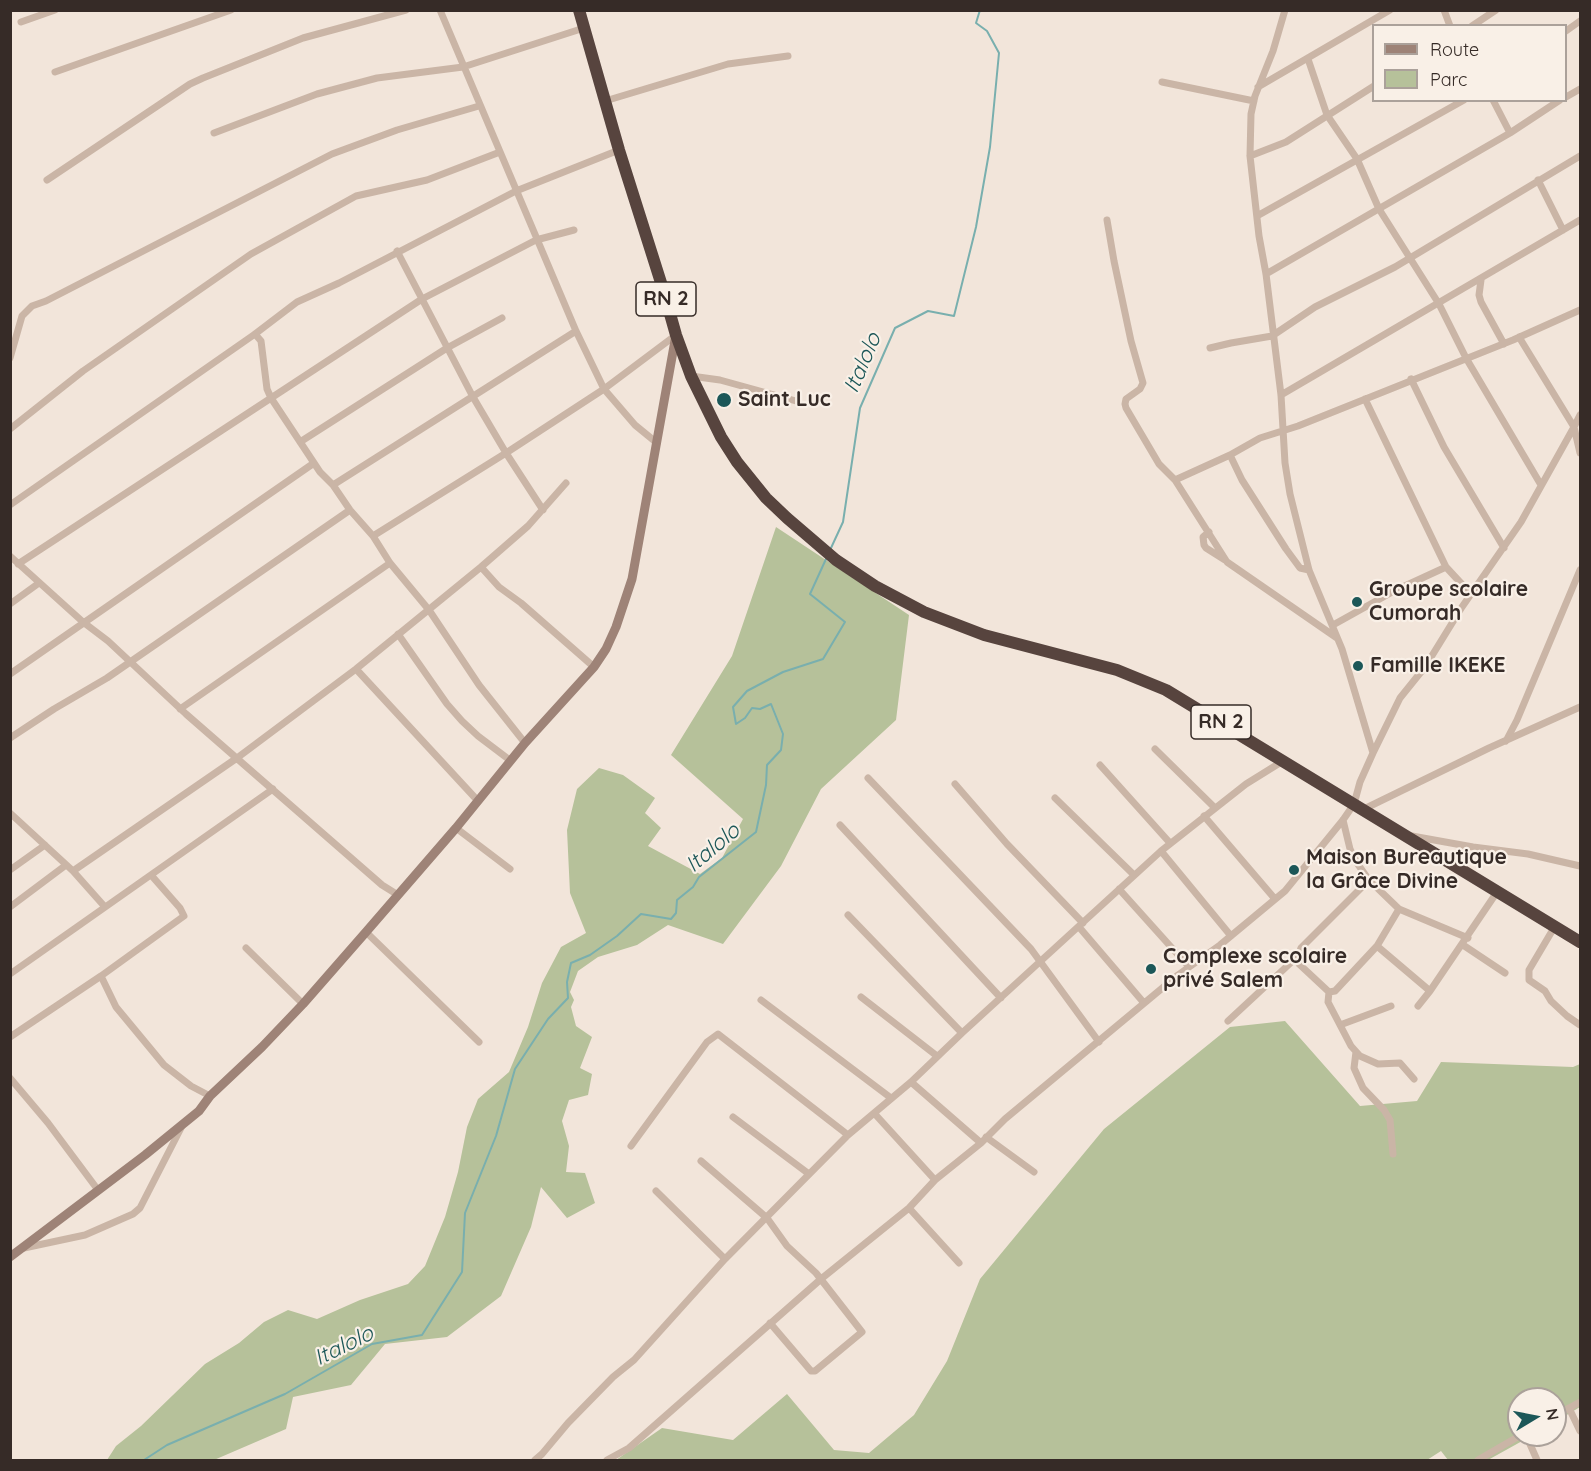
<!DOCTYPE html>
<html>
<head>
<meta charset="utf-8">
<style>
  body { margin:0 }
  #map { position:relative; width:1591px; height:1471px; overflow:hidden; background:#f2e5da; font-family:Quicksand,sans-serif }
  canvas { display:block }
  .frame { position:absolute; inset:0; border:12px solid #362b27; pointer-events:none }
  .legend { position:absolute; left:1372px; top:24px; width:195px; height:78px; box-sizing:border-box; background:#f9f0e7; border:2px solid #aba19a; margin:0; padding:8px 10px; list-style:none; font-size:18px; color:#362b27 }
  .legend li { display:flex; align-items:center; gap:12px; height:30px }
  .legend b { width:30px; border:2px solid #aba19a }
  .north { position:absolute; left:1507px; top:1387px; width:60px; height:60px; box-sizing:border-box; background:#f9f0e7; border:2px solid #aba19a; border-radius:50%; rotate:80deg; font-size:16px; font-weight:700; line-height:24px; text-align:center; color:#362b27 }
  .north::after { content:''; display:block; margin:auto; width:21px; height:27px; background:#1c5758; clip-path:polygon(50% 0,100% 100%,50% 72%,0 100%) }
</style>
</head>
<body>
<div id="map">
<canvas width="1591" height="1471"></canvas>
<div class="frame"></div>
<ul class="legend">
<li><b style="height:8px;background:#9e8377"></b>Route</li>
<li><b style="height:16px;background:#b6c19a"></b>Parc</li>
</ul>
<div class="north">N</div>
</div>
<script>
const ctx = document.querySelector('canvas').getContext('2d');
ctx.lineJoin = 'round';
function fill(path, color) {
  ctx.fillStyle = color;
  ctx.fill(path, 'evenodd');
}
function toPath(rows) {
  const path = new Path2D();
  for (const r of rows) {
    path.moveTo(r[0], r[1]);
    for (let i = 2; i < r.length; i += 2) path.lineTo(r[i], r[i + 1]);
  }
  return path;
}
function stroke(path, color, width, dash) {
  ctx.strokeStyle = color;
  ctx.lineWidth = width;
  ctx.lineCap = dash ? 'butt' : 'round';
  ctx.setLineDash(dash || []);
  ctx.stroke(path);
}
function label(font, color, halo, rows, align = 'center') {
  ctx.font = font + ' Quicksand,sans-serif';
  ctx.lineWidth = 4.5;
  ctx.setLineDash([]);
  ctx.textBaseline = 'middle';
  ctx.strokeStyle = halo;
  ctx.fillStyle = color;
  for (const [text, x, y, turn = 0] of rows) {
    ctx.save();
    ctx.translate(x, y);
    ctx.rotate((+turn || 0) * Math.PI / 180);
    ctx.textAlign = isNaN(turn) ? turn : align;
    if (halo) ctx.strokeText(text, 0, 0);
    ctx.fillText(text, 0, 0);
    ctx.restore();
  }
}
fill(toPath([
  [776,527,909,615,896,720,821,789,781,866,723,944,668,925,637,945,598,957,578,971,570,992,574,1000,571,1007,576,1026,592,1037,580,1068,592,1074,588,1095,569,1100,562,1121,569,1146,566,1172,585,1173,595,1203,567,1218,541,1187,531,1227,501,1296,447,1337,385,1344,351,1385,293,1397,286,1429,214,1460,107,1460,116,1446,141,1426,205,1364,239,1343,264,1322,288,1310,317,1319,360,1300,408,1284,425,1266,445,1217,458,1172,467,1127,478,1099,509,1072,528,1027,542,983,561,947,586,933,570,893,567,830,577,789,599,768,623,775,655,798,645,813,661,828,648,846,700,874,722,858,743,819,671,755,732,656],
  [1285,1021,1360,1106,1417,1101,1441,1062,1573,1067,1580,1064,1580,1407,1555,1422,1555,1399,1519,1399,1519,1435,1533,1435,1488,1460,1448,1460,1441,1451,1427,1460,616,1460,662,1428,733,1440,787,1394,834,1450,869,1453,914,1415,947,1361,980,1279,1104,1129,1230,1027]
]), '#b6c19a');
stroke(toPath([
  [831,548,843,522,860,408,895,328,928,311,954,316,976,227,990,147,999,53,987,31,976,23,980,10],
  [144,1460,167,1445,285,1394,372,1344,422,1335,462,1272,465,1213,496,1136,515,1069,548,1019,568,998,567,982,571,963,590,955,617,936,641,914,671,919,676,913,677,900,693,887,699,877,756,832,766,785,767,765,781,750,783,734,771,704,760,709,752,708,745,718,736,724,733,707,747,691,783,672,823,659,845,622,810,594,826,559]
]), '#79afae', 2);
stroke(toPath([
  [440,10,576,331,604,389,635,425,657,443],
  [1444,10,1450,26],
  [21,22,55,10],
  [1472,26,1496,10],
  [1566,31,1580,21],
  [1308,59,1327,115,1357,159,1379,209,1439,304,1466,358,1541,485],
  [55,72,231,10],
  [1162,82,1254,101],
  [1258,87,1390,10],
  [1566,97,1580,89],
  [1493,100,1510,133],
  [605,101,728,64,788,56],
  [214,133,317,94,377,78,463,67,584,28],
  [1250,156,1286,142,1374,86],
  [47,180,190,84,203,78,303,38,406,10],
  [1538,180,1563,230],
  [1257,216,1464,100],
  [1107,220,1114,261,1131,341,1143,383,1140,389,1126,399,1125,404,1126,408,1159,464,1175,480,1227,562,1337,638],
  [397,251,473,397,506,453,543,510],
  [1266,274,1510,133,1560,100],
  [1481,280,1479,295,1481,302,1504,344],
  [255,334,261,341,267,389,271,398,320,472,333,485,350,510,373,536,390,563,429,610,479,685,525,743],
  [1210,348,1231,343,1272,336,1315,307,1395,267,1580,156],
  [10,358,22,316,32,306,46,301,332,154,397,130,479,106],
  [691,376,720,380,796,401],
  [1411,379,1444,447,1504,548],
  [1281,395,1580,220],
  [1365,399,1446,567,1471,594],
  [1580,415,1574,427,1580,453],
  [10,429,83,371,251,254,356,196,427,180,500,152],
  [300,442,447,348,502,318],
  [1230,455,1242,480,1286,549,1300,568,1309,570],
  [1175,480,1230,455,1260,438,1298,426,1513,340,1580,310],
  [333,485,576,331],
  [10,505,255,334,297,302,339,283,516,191,619,150],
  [1209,532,1203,537,1204,545,1206,548,1225,560],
  [373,536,506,453,604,389,676,335],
  [10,556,83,622,108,641,186,714,382,885,398,895],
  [18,564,422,299,536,240,574,230],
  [481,567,499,587,521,603,594,667],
  [10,604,39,583],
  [1333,625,1394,591,1446,567],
  [398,634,447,704,462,721,478,736,511,761],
  [356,669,478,801],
  [10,674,314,463],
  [180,709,390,563],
  [10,738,54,709,107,678,350,510],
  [1506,741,1517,720,1580,570],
  [1155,749,1214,807],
  [1373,753,1400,698,1425,667,1462,607,1521,522,1574,427,1519,337],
  [1100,765,1170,843],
  [868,778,1031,949,1099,1042],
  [955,784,1007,844,1083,923],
  [1055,798,1134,875],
  [1364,809,1489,748,1580,707],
  [10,813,73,871,105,907],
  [1204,816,1275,899],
  [1343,820,1350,849,1357,863,1369,880,1399,909,1468,938],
  [840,825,1001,998],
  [456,828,510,869],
  [1412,836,1473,847,1528,854,1580,866],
  [1161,851,1231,936],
  [10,870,45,845],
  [73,871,237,758,356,669,481,567,528,526,566,483],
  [1369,880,1301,948,1298,956,1299,964,1329,992,1335,991,1377,946],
  [1119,889,1189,967],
  [10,907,66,865],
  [1399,909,1377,946,1430,991,1418,1006],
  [848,915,962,1033],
  [1555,926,1529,970,1529,980,1545,991,1551,1001,1567,1016,1580,1025],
  [1079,927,1144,1003],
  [366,932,479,1042],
  [1463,945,1505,973],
  [246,948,303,1004],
  [10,974,273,789],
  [101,976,116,1007,164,1065,191,1086,210,1096],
  [1430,991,1497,892],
  [1329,992,1328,1002,1351,1046,1360,1056,1378,1064,1400,1063,1414,1079],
  [861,997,937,1056],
  [761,1000,891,1098],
  [1228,1021,1298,956],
  [1340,1025,1391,1006],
  [10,1037,101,976,184,916,180,908,151,875],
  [1356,1052,1354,1068,1363,1088,1384,1110,1390,1120,1393,1154],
  [10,1078,48,1123,98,1190],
  [911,1082,981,1143],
  [874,1113,935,1180],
  [733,1117,809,1174],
  [986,1137,1034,1172],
  [631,1146,707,1042,718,1034,848,1135],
  [701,1161,767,1218,787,1246,816,1273,862,1332,815,1371,811,1371,770,1323],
  [656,1191,725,1259],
  [909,1208,959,1263],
  [24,1248,85,1235,133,1214,140,1208,181,1128],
  [1569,1408,1580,1431],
  [1555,1416,1580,1402],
  [1526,1435,1537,1460],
  [535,1460,542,1454,568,1423,613,1377,634,1360,725,1259,848,1135,911,1082,962,1033,1161,851,1246,784,1283,761],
  [607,1460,629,1448,821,1279,909,1208,935,1180,981,1143,1005,1119,1178,975,1220,945,1285,891,1343,820,1354,804,1360,782,1373,753,1342,649,1309,570,1290,494,1285,463,1281,395,1266,274,1259,236,1250,156,1251,114,1255,96,1273,51,1285,10],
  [1478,1460,1521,1435]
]), '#cab5a6', 7);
stroke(toPath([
  [10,1257,145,1155,199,1111,210,1096,262,1047,303,1004,366,932,456,828,525,743,594,667,606,649,616,627,632,579,676,335]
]), '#9e8377', 9);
stroke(toPath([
  [579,10,619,150,663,289,676,335,691,376,721,437,737,462,766,498,787,518,836,560,875,586,924,612,984,635,1117,670,1166,690,1580,942]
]), '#57443e', 12);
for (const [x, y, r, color] of [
  [724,400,8,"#1c5758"],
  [1357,602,6,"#1c5758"],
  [1358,666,6,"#1c5758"],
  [1294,870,6,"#1c5758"],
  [1151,969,6,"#1c5758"]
]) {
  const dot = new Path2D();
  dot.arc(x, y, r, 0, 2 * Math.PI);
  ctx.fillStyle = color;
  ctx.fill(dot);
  stroke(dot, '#f9f0e7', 2);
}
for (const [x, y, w] of [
  [666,299,60],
  [1221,722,60]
]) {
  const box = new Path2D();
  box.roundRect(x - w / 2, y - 17, w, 34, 4.5);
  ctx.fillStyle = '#f9f0e7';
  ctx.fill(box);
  stroke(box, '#362b27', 1.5);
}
label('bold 20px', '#362b27', null, [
  ["RN 2",666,299],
  ["RN 2",1221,722]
]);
label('bold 21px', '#362b27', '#f9f0e7', [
  ["Saint Luc",738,400],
  ["Groupe scolaire",1369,590],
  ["Cumorah",1369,614],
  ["Famille IKEKE",1370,666],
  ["Maison Bureautique",1306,858],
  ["la Grâce Divine",1306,882],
  ["Complexe scolaire",1163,957],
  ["privé Salem",1163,981]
], 'left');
label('italic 22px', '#1c5758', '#f9f0e7', [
  ["Italolo",863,363,-67],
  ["Italolo",713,848,-40],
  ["Italolo",344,1346,-26]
]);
</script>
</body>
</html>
